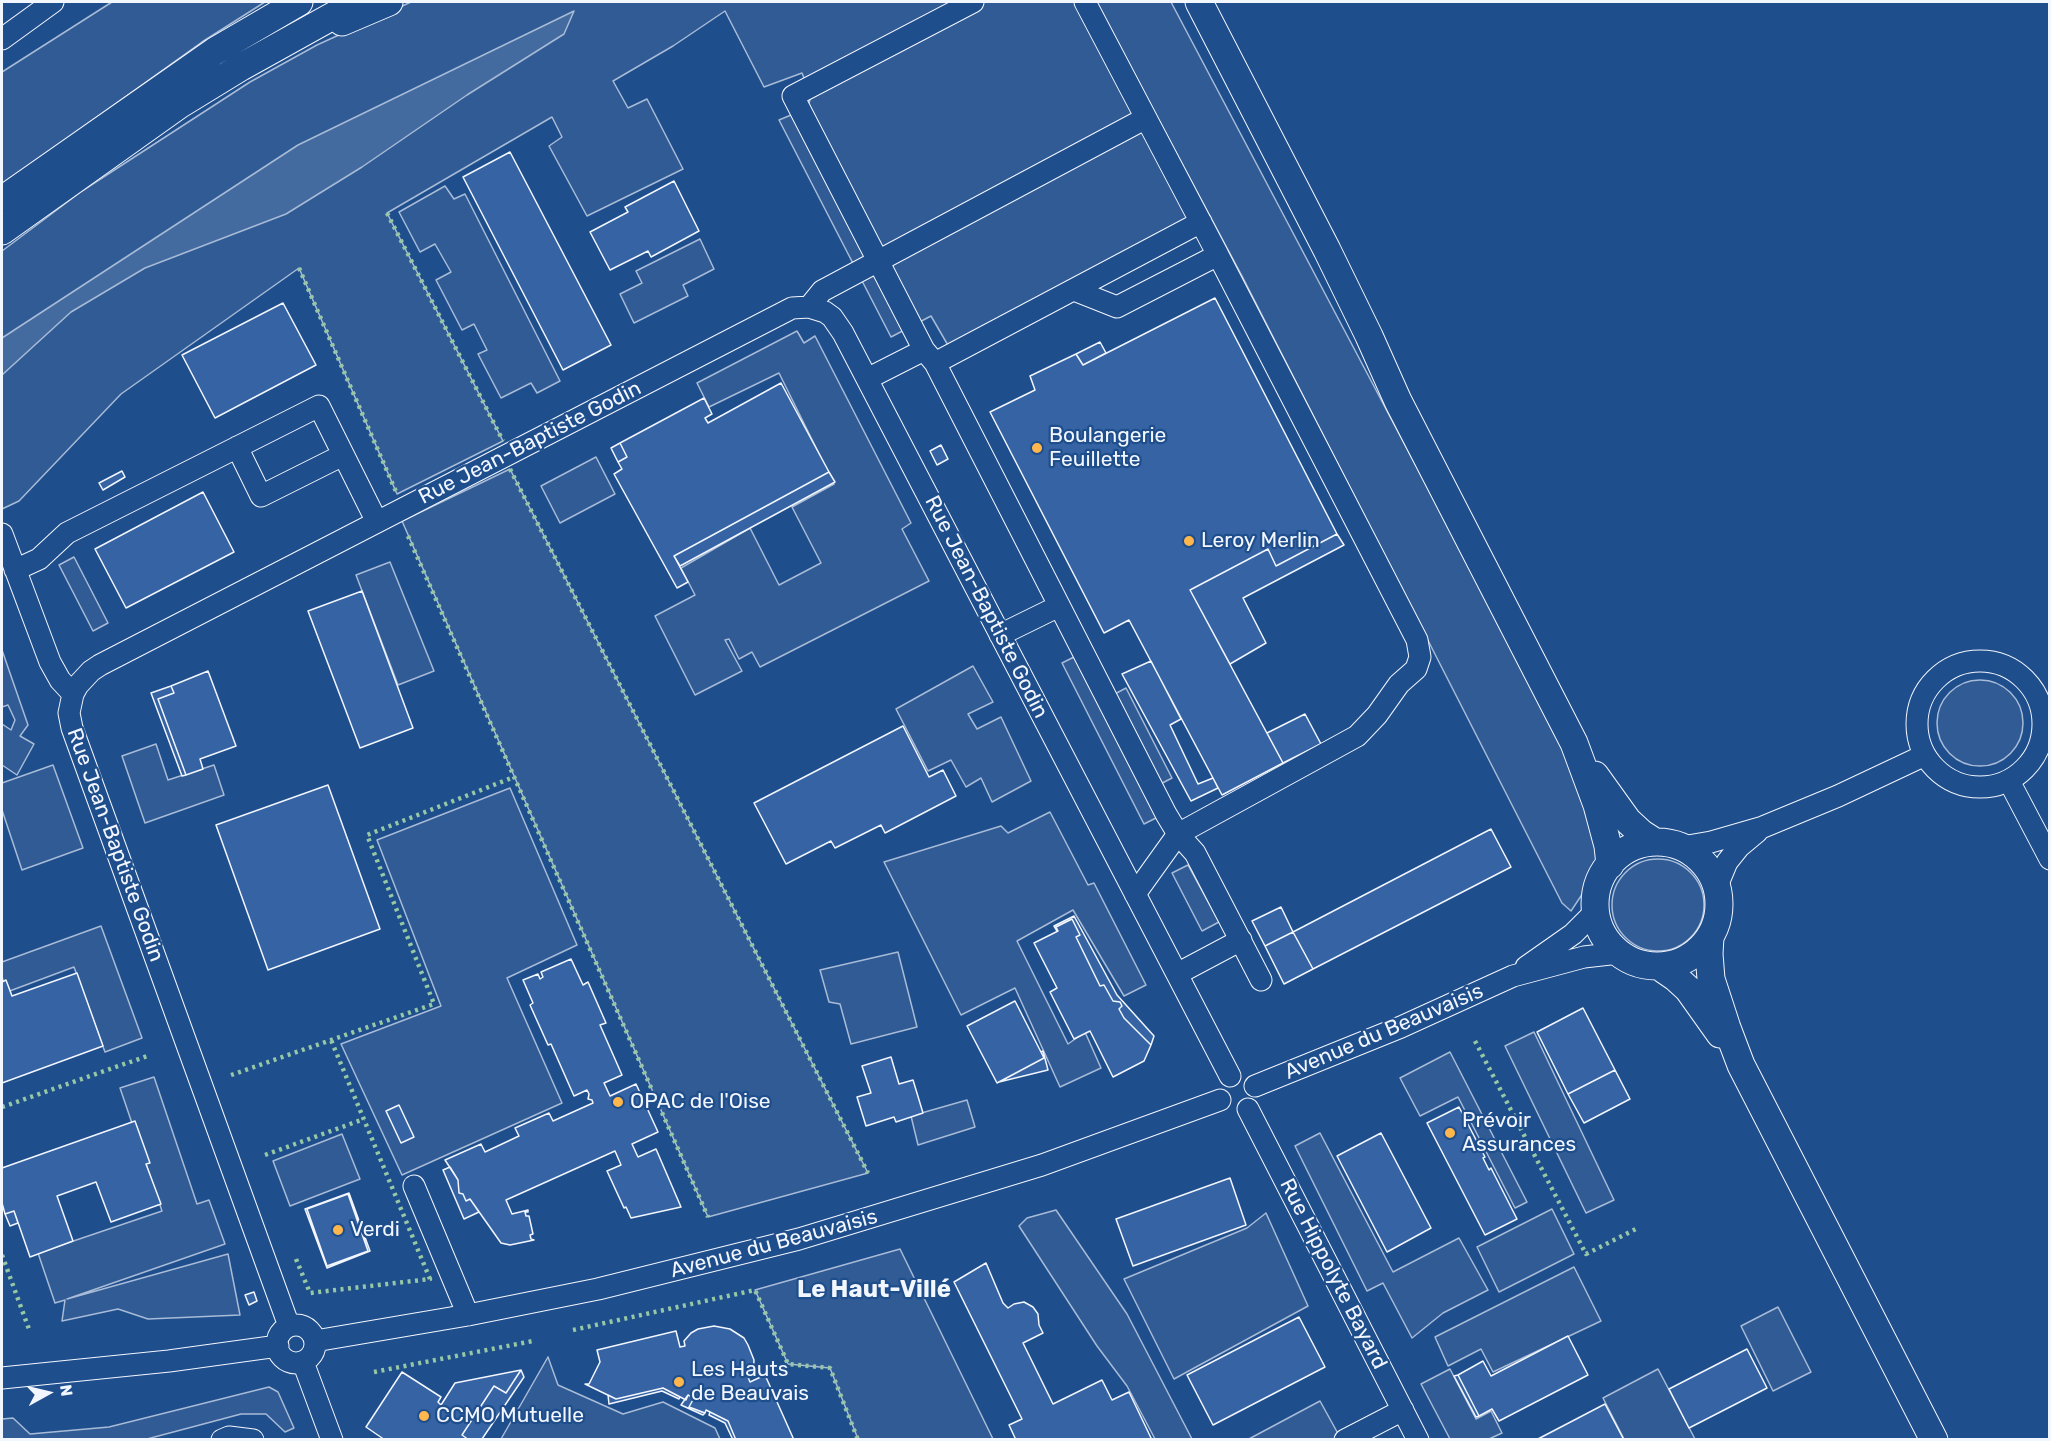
<!DOCTYPE html>
<html>
<head>
<meta charset="utf-8">
<style>
  body { margin:0 }
  #map { position:relative; width:2051px; height:1441px; overflow:hidden; background:#1f4e8c; font-family:Rubik,sans-serif }
  canvas { display:block }
  .frame { position:absolute; inset:0; border:3px solid #f2f6ff; pointer-events:none }
  .north { position:absolute; left:18px; top:1363px; width:60px; height:60px; -webkit-text-stroke:4px #1f4e8c; paint-order:stroke; rotate:82deg; font-size:16px; font-weight:700; line-height:24px; text-align:center; color:#f2f6ff }
  .north::after { content:''; display:block; margin:auto; width:21px; height:27px; background:#f2f6ff; clip-path:polygon(50% 0,100% 100%,50% 72%,0 100%) }
</style>
</head>
<body>
<div id="map">
<canvas width="2051" height="1441"></canvas>
<div class="frame"></div>
<div class="north">N</div>
</div>
<script>
const ctx = document.querySelector('canvas').getContext('2d');
ctx.lineJoin = 'round';
function fill(path, color) {
  ctx.fillStyle = color;
  ctx.fill(path, 'evenodd');
}
function toPath(rows) {
  const path = new Path2D();
  for (const r of rows) {
    if (r.length === 3) {
      path.moveTo(r[0] + r[2], r[1]);
      path.arc(r[0], r[1], r[2], 0, 2 * Math.PI);
      continue;
    }
    path.moveTo(r[0], r[1]);
    for (let i = 2; i < r.length; i += 2) path.lineTo(r[i], r[i + 1]);
  }
  return path;
}
function stroke(path, color, width, dash) {
  ctx.strokeStyle = color;
  ctx.lineWidth = width;
  ctx.lineCap = dash ? 'butt' : 'round';
  ctx.setLineDash(dash || []);
  ctx.stroke(path);
}
function label(font, color, halo, rows, align = 'center') {
  ctx.font = font + ' Rubik,sans-serif';
  ctx.lineWidth = 4.5;
  ctx.setLineDash([]);
  ctx.textBaseline = 'middle';
  ctx.strokeStyle = halo;
  ctx.fillStyle = color;
  for (const [text, x, y, turn = 0] of rows) {
    ctx.save();
    ctx.translate(x, y);
    ctx.rotate((+turn || 0) * Math.PI / 180);
    ctx.textAlign = isNaN(turn) ? turn : align;
    if (halo) ctx.strokeText(text, 0, 0);
    ctx.fillText(text, 0, 0);
    ctx.restore();
  }
}
const built = toPath([
  [112,2,265,2,202,42,2,185,2,72,112,2],
  [411,2,1075,2,1190,221,949,347,931,316,891,337,779,120,808,108,811,95,802,73,764,87,725,11,673,46,613,81,628,108,647,99,683,169,587,216,549,146,562,137,552,117,387,213,503,441,397,494,299,268,121,394,19,501,2,509,2,251,82,191,250,82,317,45,411,2],
  [1096,2,1171,2,1574,765,1600,850,1583,893,1571,911,1562,903,1242,276,1096,2],
  [445,186,454,199,465,194,560,381,537,393,531,383,501,398,478,354,487,350,474,324,462,330,436,280,451,272,435,244,420,252,399,212,445,186],
  [700,239,714,269,683,285,688,296,634,323,620,294,642,283,636,271,700,239],
  [797,331,804,343,815,336,911,523,902,529,929,581,760,667,752,652,739,659,729,639,725,640,742,671,695,695,655,616,695,595,681,568,750,528,779,585,821,563,792,507,834,484,779,373,709,407,697,383,797,331],
  [596,457,615,494,560,523,541,486,596,457],
  [510,469,868,1173,708,1217,402,521,510,469],
  [74,557,108,623,93,631,59,565,74,557],
  [390,562,434,671,398,685,356,575,390,562],
  [2,650,28,725,20,736,34,744,17,775,2,765,2,724,11,730,15,720,8,705,2,707,2,650],
  [1074,657,1098,703,1126,688,1172,778,1147,791,1160,816,1144,824,1062,663,1074,657],
  [973,666,993,702,968,714,977,729,1001,717,1031,781,992,802,981,778,966,787,951,760,928,771,896,709,973,666],
  [1980,723,43],
  [156,744,168,780,214,765,224,795,145,823,122,756,156,744],
  [53,765,83,848,22,870,2,810,2,783,53,765],
  [510,788,577,945,507,978,562,1103,402,1175,341,1044,441,1006,377,840,510,788],
  [1050,812,1088,885,1094,883,1146,985,1124,996,1073,910,1017,941,1068,1044,1085,1032,1101,1068,1060,1087,1015,988,961,1015,884,862,1001,826,1008,833,1050,812],
  [1658,905,46],
  [1188,865,1219,922,1202,931,1172,873,1188,865],
  [101,926,142,1038,105,1052,74,967,7,992,2,977,2,962,101,926],
  [898,952,917,1027,851,1044,840,1004,829,1002,820,970,898,952],
  [1534,1032,1614,1200,1586,1213,1505,1046,1534,1032],
  [1450,1052,1527,1202,1515,1208,1458,1097,1420,1116,1400,1078,1450,1052],
  [154,1077,197,1204,209,1200,225,1244,67,1299,228,1254,240,1315,148,1319,118,1309,62,1321,65,1300,55,1303,38,1253,162,1211,120,1088,154,1077],
  [967,1100,975,1127,918,1145,911,1116,967,1100],
  [1320,1133,1393,1272,1459,1238,1488,1290,1443,1313,1412,1338,1383,1283,1367,1291,1295,1146,1320,1133],
  [342,1134,360,1179,290,1206,273,1161,342,1134],
  [1552,1209,1574,1254,1499,1292,1477,1247,1552,1209],
  [1056,1210,1127,1314,1192,1439,1155,1439,1127,1386,1097,1346,1019,1226,1027,1218,1056,1210],
  [1266,1213,1308,1306,1174,1379,1124,1279,1247,1228,1266,1213],
  [900,1249,993,1439,858,1439,830,1368,788,1364,755,1290,900,1249],
  [1574,1267,1601,1321,1493,1372,1481,1349,1448,1366,1435,1337,1574,1267],
  [1778,1307,1811,1372,1773,1391,1741,1326,1778,1307],
  [548,1357,558,1385,623,1414,663,1402,715,1428,720,1439,501,1439,548,1357],
  [1450,1369,1476,1419,1491,1411,1502,1433,1489,1439,1450,1439,1421,1384,1450,1369],
  [1658,1369,1695,1439,1624,1439,1603,1398,1658,1369],
  [269,1387,278,1392,294,1428,285,1432,266,1414,241,1414,147,1439,2,1439,2,1419,13,1418,30,1434,109,1427,269,1387],
  [1320,1401,1341,1439,1247,1440,1320,1401]
]);
fill(built, '#305b95');
stroke(built, '#a8bbd7', 1.5);
const water = toPath([
  [574,11,564,34,467,95,362,167,286,214,145,268,71,312,2,375,2,338,298,145,574,11]
]);
fill(water, '#446ba0');
stroke(water, '#a8bbd7', 1.5);
const building = toPath([
  [510,152,611,345,563,370,463,177,510,152],
  [674,181,699,231,651,257,648,251,610,270,590,232,628,212,625,207,674,181],
  [1215,298,1337,534,1276,566,1268,549,1190,590,1283,763,1222,795,1129,620,1104,633,990,412,1035,390,1030,376,1076,354,1083,365,1215,298],
  [283,303,316,365,215,418,182,355,283,303],
  [1100,342,1106,353,1083,365,1076,354,1100,342],
  [781,383,829,472,674,556,688,582,677,588,614,474,622,469,618,462,627,457,620,443,704,398,712,414,705,418,708,423,781,383],
  [620,443,627,457,618,462,611,448,620,443],
  [941,445,948,459,937,465,930,451,941,445],
  [122,471,125,477,103,490,99,483,122,471],
  [829,472,835,482,680,566,674,556,829,472],
  [203,492,234,552,126,608,95,549,203,492],
  [1337,534,1344,545,1243,598,1266,643,1230,664,1190,590,1268,549,1276,566,1337,534],
  [362,591,413,728,360,748,308,611,362,591],
  [1151,661,1181,719,1170,725,1198,784,1213,778,1218,788,1191,801,1122,674,1151,661],
  [208,671,236,746,200,759,203,769,186,775,158,699,174,693,171,686,208,671],
  [171,686,174,693,158,699,186,775,182,776,151,693,171,686],
  [1305,714,1321,744,1283,763,1267,733,1305,714],
  [903,726,929,777,943,770,956,796,885,833,881,825,835,848,831,841,786,864,754,803,903,726],
  [328,785,380,929,268,970,216,825,328,785],
  [1491,829,1511,867,1313,969,1293,932,1491,829],
  [1281,907,1293,932,1265,946,1252,921,1281,907],
  [1074,916,1117,995,1154,1036,1151,1045,1124,1018,1119,1009,1122,1006,1120,1002,1113,1001,1104,985,1100,986,1076,937,1080,935,1072,919,1056,927,1057,931,1054,926,1074,916],
  [1072,919,1080,935,1076,937,1100,986,1104,985,1113,1001,1120,1002,1122,1006,1119,1009,1124,1018,1151,1045,1144,1061,1113,1077,1090,1031,1074,1039,1050,992,1057,988,1034,943,1058,931,1056,927,1072,919],
  [1293,932,1313,969,1284,984,1265,946,1293,932],
  [571,959,583,985,588,982,606,1023,600,1025,622,1075,604,1083,610,1096,636,1084,658,1132,632,1144,638,1157,656,1149,681,1207,631,1218,626,1207,624,1208,607,1171,621,1165,615,1151,506,1200,512,1214,528,1210,528,1212,525,1212,526,1216,529,1216,533,1234,530,1235,531,1239,534,1240,510,1245,501,1243,470,1199,466,1201,463,1194,459,1193,458,1180,445,1160,481,1144,485,1152,519,1136,515,1128,549,1113,553,1121,593,1103,592,1100,588,1099,589,1094,587,1090,574,1096,551,1044,548,1045,530,1005,533,1003,523,980,538,974,540,979,543,977,541,972,571,959],
  [77,973,103,1046,2,1083,2,982,6,980,12,996,77,973],
  [1015,1001,1044,1058,997,1083,967,1026,1015,1001],
  [1583,1008,1615,1070,1568,1094,1537,1032,1583,1008],
  [1043,1051,1048,1070,999,1082,1044,1058,1041,1052,1043,1051],
  [891,1057,899,1084,913,1080,923,1113,896,1122,894,1117,866,1126,857,1097,871,1093,862,1066,891,1057],
  [1615,1070,1630,1099,1584,1123,1568,1094,1615,1070],
  [399,1105,414,1137,401,1143,386,1111,399,1105],
  [1459,1107,1485,1157,1483,1158,1489,1170,1491,1168,1517,1219,1485,1235,1427,1123,1459,1107],
  [135,1121,150,1163,146,1164,161,1204,111,1222,96,1182,57,1196,73,1241,30,1257,14,1211,5,1214,2,1203,2,1168,135,1121],
  [1381,1133,1431,1228,1387,1252,1337,1156,1381,1133],
  [450,1167,458,1180,459,1193,463,1194,466,1201,470,1199,479,1212,464,1219,443,1170,450,1167],
  [1230,1178,1246,1225,1133,1266,1116,1219,1230,1178],
  [349,1193,370,1251,327,1268,368,1251,349,1193],
  [349,1193,307,1209,327,1268,305,1209,349,1193],
  [348,1194,368,1251,327,1266,307,1209,348,1194],
  [14,1211,18,1223,10,1226,5,1214,14,1211],
  [986,1263,1003,1303,1008,1308,1014,1304,1024,1302,1033,1307,1038,1314,1039,1325,1043,1333,1023,1343,1053,1404,1102,1380,1112,1400,1129,1392,1152,1440,1016,1440,1009,1425,1022,1419,954,1282,986,1263],
  [254,1292,257,1301,249,1305,245,1295,254,1292],
  [1299,1317,1325,1367,1213,1425,1187,1375,1299,1317],
  [714,1326,730,1329,744,1338,748,1345,754,1360,753,1375,748,1377,750,1382,765,1375,794,1440,736,1440,728,1421,706,1410,705,1413,702,1412,689,1407,694,1398,688,1395,686,1400,663,1388,616,1399,585,1384,589,1384,600,1362,597,1350,676,1331,680,1347,685,1346,684,1341,691,1333,698,1329,714,1326],
  [1568,1336,1588,1375,1499,1421,1492,1409,1479,1416,1458,1375,1483,1361,1491,1376,1568,1336],
  [1747,1349,1767,1388,1689,1428,1669,1389,1747,1349],
  [521,1370,524,1377,482,1439,469,1440,462,1435,494,1386,506,1393,521,1370],
  [521,1370,506,1393,494,1386,462,1435,469,1440,385,1440,366,1427,402,1372,441,1397,438,1402,441,1405,455,1383,521,1370],
  [1458,1375,1479,1416,1476,1417,1454,1376,1458,1375],
  [663,1388,680,1397,679,1399,662,1391,609,1404,608,1395,616,1399,663,1388],
  [688,1395,694,1398,689,1407,705,1413,703,1415,681,1405,688,1395],
  [1605,1404,1624,1440,1536,1440,1605,1404],
  [710,1412,728,1421,736,1440,733,1440,725,1423,709,1415,710,1412]
]);
fill(building, '#3563a3');
stroke(building, '#f2f6ff', 1.5);
const minor = toPath([
  [973,2,793,96,924,350,935,363,1166,814,1178,834,1195,853,1261,980],
  [2,39,53,2],
  [1074,290,1117,307,1218,255,1085,2],
  [809,307,822,291,1146,118],
  [935,363,1201,222],
  [867,379,924,350],
  [237,447,261,496,343,455],
  [2,534,50,662,60,680,73,694],
  [15,570,39,559,67,533,319,406,377,522],
  [1000,635,1059,606],
  [1980,724,63],
  [2009,781,2050,859],
  [1682,847,1711,842,1763,827,1838,796,1925,755],
  [1717,886,1727,862,1739,847,1757,832],
  [1135,894,1178,834,1357,736,1377,715,1399,684,1416,669,1420,657,1417,640,1218,255],
  [1526,967,1573,934,1596,911],
  [1177,974,1241,940],
  [1255,1086,1401,1027,1513,976,1584,957,1619,953],
  [1248,1109,1418,1440],
  [414,1186,468,1315],
  [296,1344,19],
  [289,1326,72,728,69,713,73,694,78,685,91,671,100,665,792,308,809,307,825,312,832,317,843,333,1230,1076],
  [315,1341,468,1315,598,1289,799,1239,1042,1165,1220,1100],
  [303,1362,332,1440],
  [2,1378,169,1361,278,1346],
  [222,1440,229,1437,253,1440],
  [1345,1440,1403,1410]
]);
const major = toPath([
  [1199,2,1327,250,1369,336,1398,401,1574,743,1597,805,1608,846,1610,865],
  [342,22,389,2],
  [2,200,215,51,299,2],
  [2,231,179,105,241,67,358,2],
  [1595,775,1628,821,1641,833,1655,842],
  [1657,904,62],
  [1710,937,1709,954,1711,979,1727,1028,1741,1065,1934,1440],
  [1660,967,1676,978,1688,989,1720,1034]
]);
stroke(minor, '#f2f6ff', 23);
stroke(major, '#f2f6ff', 29);
stroke(minor, '#1f4e8c', 21);
stroke(major, '#1f4e8c', 27);
stroke(toPath([
  [387,213,503,441],
  [299,268,397,494],
  [510,469,868,1173],
  [408,536,708,1217],
  [1475,1041,1586,1254,1638,1228],
  [231,1075,434,1004,367,835,514,777],
  [2,1107,150,1055],
  [265,1155,364,1119],
  [2,1255,30,1332],
  [296,1259,310,1293,430,1279,331,1040],
  [573,1330,755,1290,788,1364,830,1368,858,1440],
  [374,1372,533,1341]
]), '#97c8a6', 4.5, [3, 4.5]);
for (const [x, y, r, color] of [
  [1037,448,6,"#ffb74d"],
  [1189,541,6,"#ffb74d"],
  [618,1102,6,"#ffb74d"],
  [1450,1133,6,"#ffb74d"],
  [338,1230,6,"#ffb74d"],
  [679,1382,6,"#ffb74d"],
  [424,1416,6,"#ffb74d"]
]) {
  const dot = new Path2D();
  dot.arc(x, y, r, 0, 2 * Math.PI);
  ctx.fillStyle = color;
  ctx.fill(dot);
  stroke(dot, '#1f4e8c', 2);
}
label('21px', '#f2f6ff', '#1f4e8c', [
  ["Boulangerie",1049,436],
  ["Feuillette",1049,460],
  ["Leroy Merlin",1201,541],
  ["OPAC de l'Oise",630,1102],
  ["Prévoir",1462,1121],
  ["Assurances",1462,1145],
  ["Verdi",350,1230],
  ["Les Hauts",691,1370],
  ["de Beauvais",691,1394],
  ["CCMO Mutuelle",436,1416]
], 'left');
label('21px', '#f2f6ff', '#1f4e8c', [
  ["Rue Jean-Baptiste Godin",530,443,-27],
  ["Rue Jean-Baptiste Godin",986,607,63],
  ["Rue Jean-Baptiste Godin",115,845,70],
  ["Avenue du Beauvaisis",1384,1032,-23],
  ["Avenue du Beauvaisis",774,1244,-15],
  ["Rue Hippolyte Bayard",1333,1274,63]
]);
label('bold 24px', '#f2f6ff', '#1f4e8c', [
  ["Le Haut-Villé",874,1290]
]);
</script>
</body>
</html>
